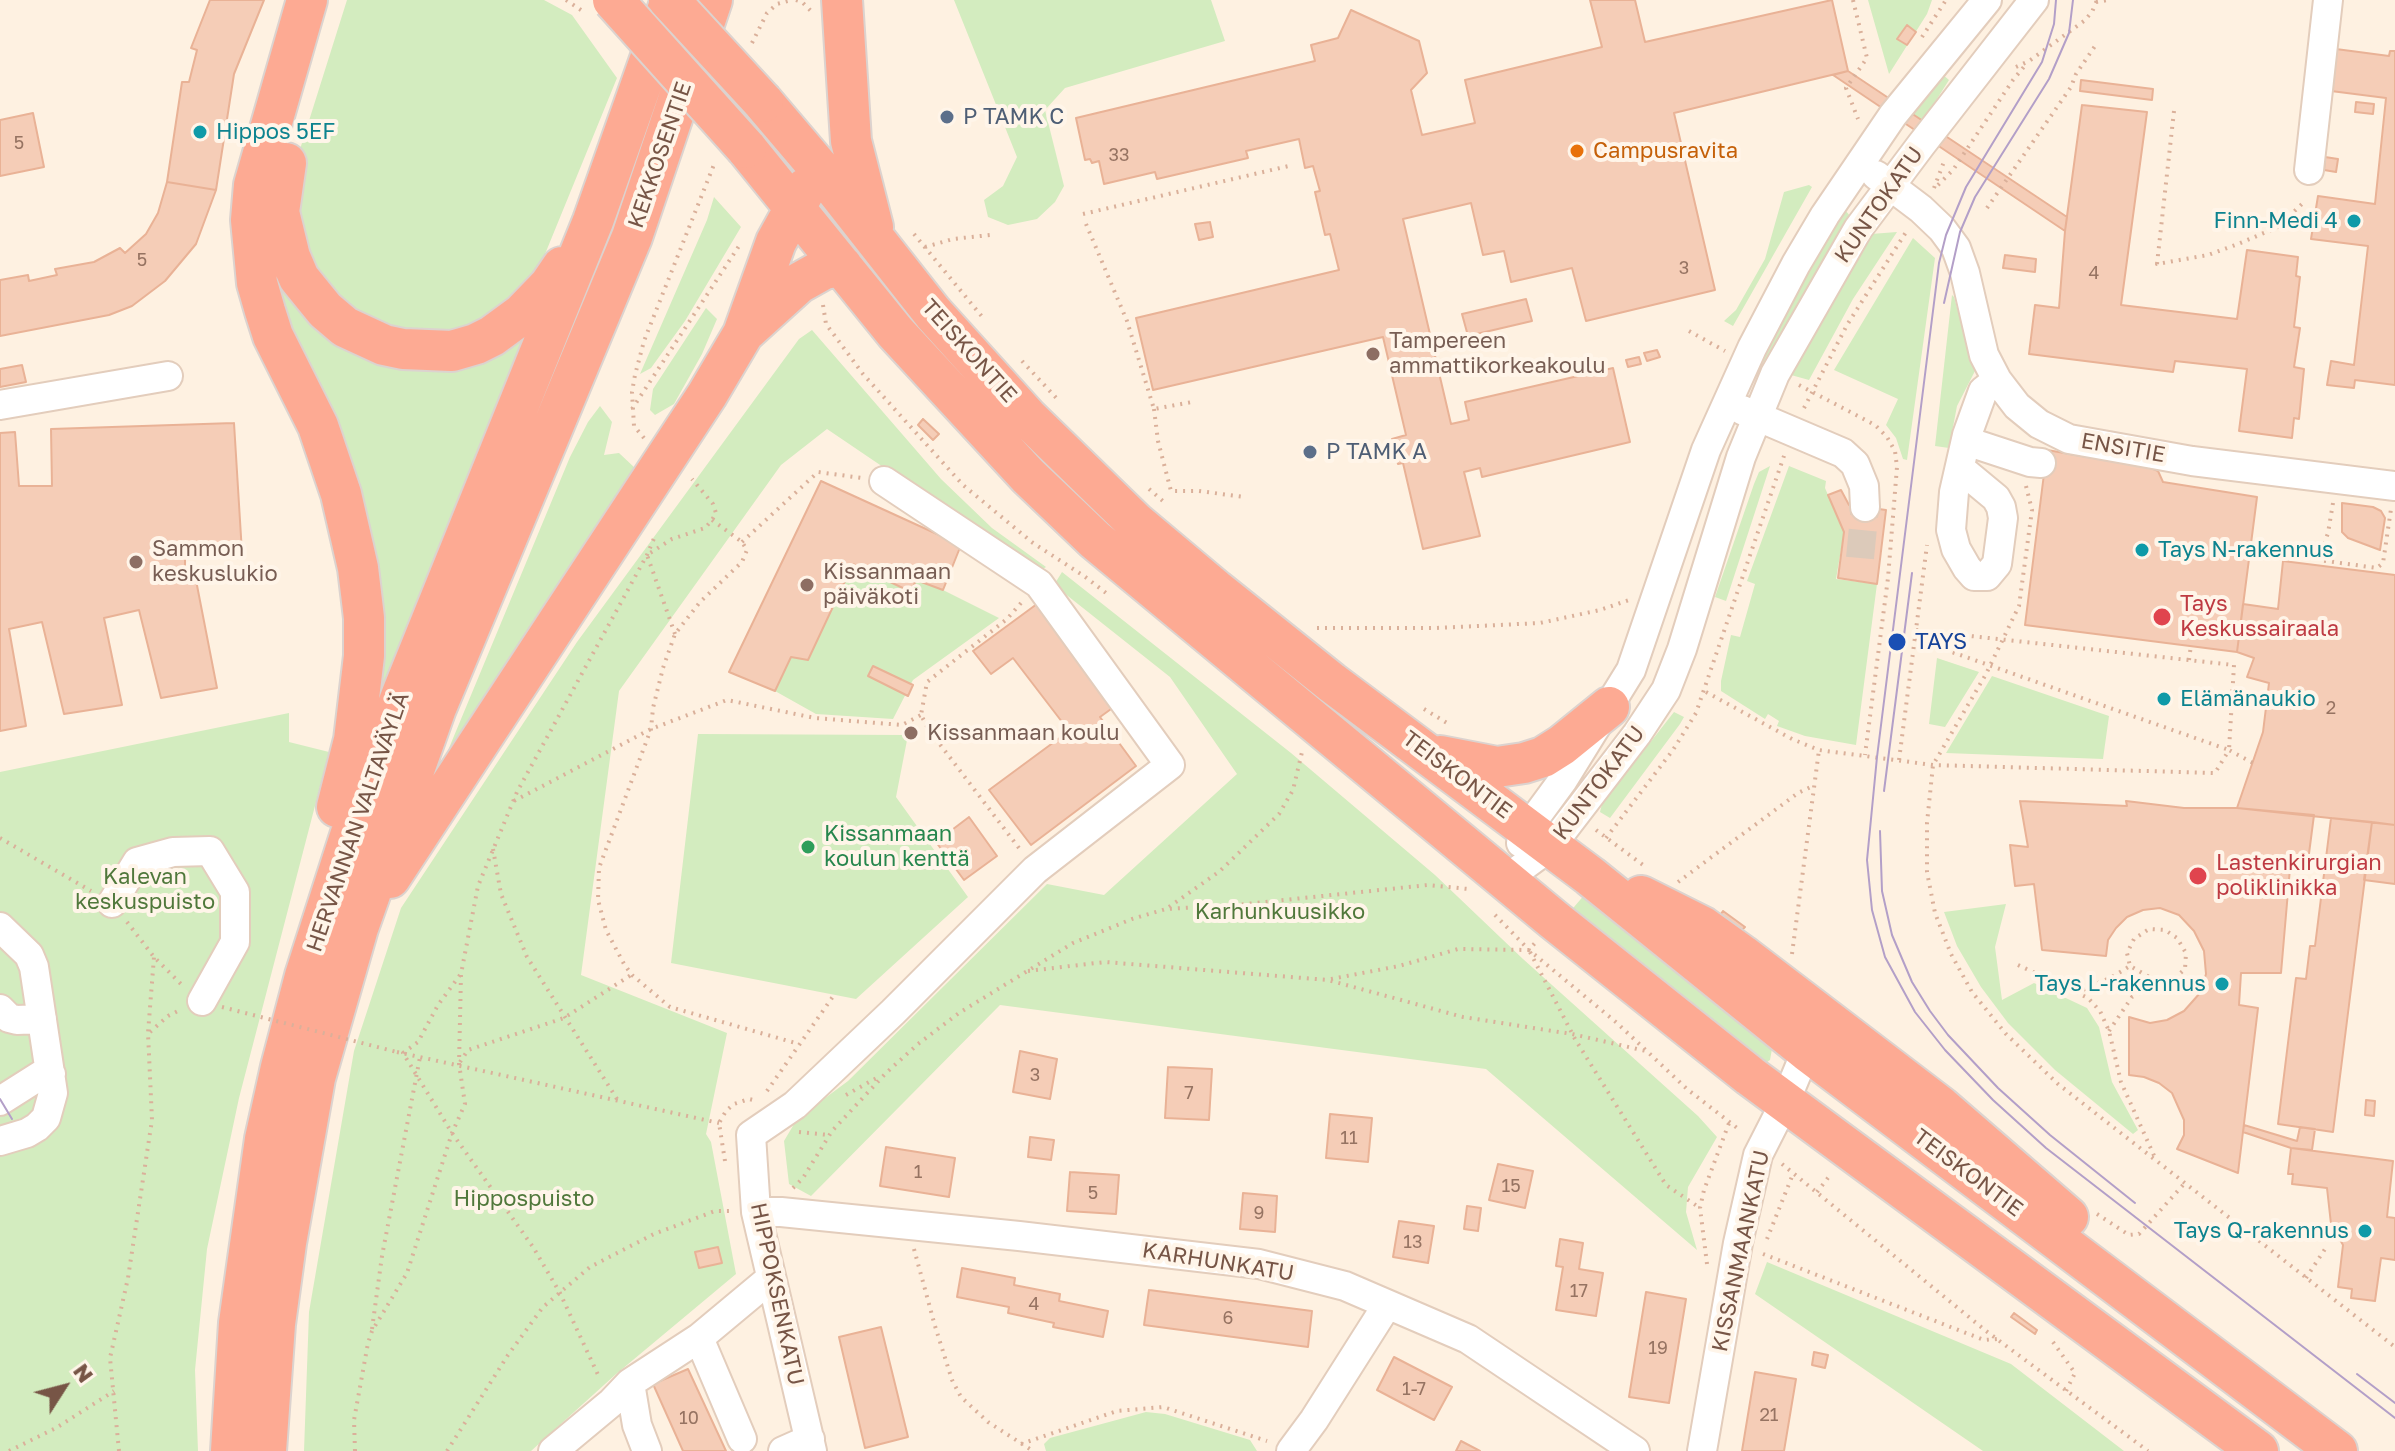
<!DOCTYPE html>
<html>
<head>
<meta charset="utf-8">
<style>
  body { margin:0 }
  #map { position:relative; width:2395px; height:1451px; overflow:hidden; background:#fef1e1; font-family:"Golos Text",sans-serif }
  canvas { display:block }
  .north { position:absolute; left:24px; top:1347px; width:80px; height:80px; -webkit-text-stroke:6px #fff5e9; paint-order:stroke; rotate:54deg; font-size:22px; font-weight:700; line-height:32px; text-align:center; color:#775546 }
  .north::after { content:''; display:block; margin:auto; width:28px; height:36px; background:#775546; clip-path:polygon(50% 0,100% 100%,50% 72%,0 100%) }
</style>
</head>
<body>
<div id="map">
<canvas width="2395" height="1451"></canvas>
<div class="north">N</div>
</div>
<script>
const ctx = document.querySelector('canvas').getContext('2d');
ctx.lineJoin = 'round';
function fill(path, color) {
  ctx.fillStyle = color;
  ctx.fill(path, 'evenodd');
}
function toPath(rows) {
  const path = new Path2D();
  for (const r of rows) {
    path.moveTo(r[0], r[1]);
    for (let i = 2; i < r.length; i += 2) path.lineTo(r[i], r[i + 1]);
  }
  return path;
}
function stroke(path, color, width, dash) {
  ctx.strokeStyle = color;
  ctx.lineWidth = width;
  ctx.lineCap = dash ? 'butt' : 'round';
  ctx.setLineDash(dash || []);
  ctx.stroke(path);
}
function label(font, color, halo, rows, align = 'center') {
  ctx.font = font + ' "Golos Text",sans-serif';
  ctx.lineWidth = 8;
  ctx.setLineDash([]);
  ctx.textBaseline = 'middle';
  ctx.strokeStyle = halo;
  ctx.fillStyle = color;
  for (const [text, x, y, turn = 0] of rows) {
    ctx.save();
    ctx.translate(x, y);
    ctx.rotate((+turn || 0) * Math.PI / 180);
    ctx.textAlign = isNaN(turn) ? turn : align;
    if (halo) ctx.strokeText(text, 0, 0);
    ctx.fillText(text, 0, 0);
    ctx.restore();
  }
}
fill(toPath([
  [347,0,544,0,572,15,617,78,534,281,507,309,445,337,413,338,334,303,291,219,296,162],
  [954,0,1211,0,1225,41,1065,88,1045,110,1064,186,1055,202,1037,219,1008,225,988,217,984,200,1003,186,1017,157],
  [1868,0,1932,0,1927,14,1889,74],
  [1942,74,1949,80,1923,121,1910,113],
  [1809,185,1812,187,1733,326,1724,321,1736,310,1765,259,1784,192],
  [714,197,741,227,685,321,651,368,640,374,707,220],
  [1845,210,1851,217,1766,363,1760,360,1818,249],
  [268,228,351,350,536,316,379,700,277,320],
  [1897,232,1853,299,1809,380,1791,375,1871,234],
  [1913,238,1935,258,1907,460,1903,459,1896,438,1886,425,1898,399,1834,370],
  [1952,295,1954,297,1975,371,1957,406,1949,448,1935,446],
  [706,308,717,319,702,354,674,404,655,415,650,410,653,389],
  [812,330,941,479,992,528,1046,567,1038,572,827,429,781,465,619,691,581,975,727,1033,706,1134,711,1142,736,1274,615,1375,531,1451,304,1451,309,1312,354,1051,401,908,577,642,799,339],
  [600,406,612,422,604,455,619,453,635,468,628,491,444,768,449,748,570,457,588,422],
  [1770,466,1726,601,1715,597,1754,484,1759,472],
  [1789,466,1826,481,1825,488,1844,532,1836,579,1877,584,1856,745,1805,736,1777,726,1779,721,1768,714,1765,719,1721,691,1721,681,1731,635,1740,637,1755,584,1747,581],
  [853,564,911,591,916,580,943,590,999,618,913,680,893,719,816,714,775,691,791,657],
  [1062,572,1291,753,1435,875,1523,959,1698,1116,1717,1137,1688,1187,1686,1212,1697,1250,1486,1069,1000,1005,811,1196,789,1184,784,1141,797,1119,848,1081,1047,884,1104,895,1237,774,1170,677,1054,585],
  [1937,658,1979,672,1945,727,1929,724],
  [1992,676,2109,716,2103,759,1946,753],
  [1674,712,1684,717,1680,724,1610,818,1600,812,1602,804],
  [289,713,289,742,329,752,239,1098,207,1249,195,1370,198,1451,0,1451,0,772],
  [698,734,908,735,896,797,968,897,856,999,671,963],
  [1586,893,1767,1039,1772,1049,1770,1060,1763,1065,1568,914],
  [2006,904,1995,947,2002,1000,2034,983,2087,1008,2099,1027,2112,1082,2138,1130,2133,1134,2055,1070,2008,1023,1981,987,1957,946,1944,912],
  [1767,1262,2011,1364,2124,1451,1983,1451,1755,1294],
  [1146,1412,1165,1414,1250,1440,1257,1451,1046,1451,1044,1444,1050,1438]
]), '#d3ecbf');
const building = toPath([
  [210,0,264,0,234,74,216,190,167,182,182,82,189,82,197,50,191,48,210,0],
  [1590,0,1635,0,1645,42,1832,0,1848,71,1674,113,1715,290,1586,321,1572,268,1511,282,1504,251,1483,255,1471,203,1403,219,1451,424,1469,420,1465,402,1613,368,1630,442,1482,477,1480,468,1464,472,1480,536,1423,549,1403,463,1398,464,1392,439,1406,435,1383,337,1153,390,1136,318,1339,270,1330,234,1325,235,1315,192,1320,191,1313,166,1305,168,1299,139,1246,151,1248,158,1157,179,1155,172,1104,184,1099,161,1092,163,1090,159,1085,160,1076,118,1315,61,1311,45,1338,38,1351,10,1419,41,1427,73,1411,90,1422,135,1475,123,1465,80,1602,47,1590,0],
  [1907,25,1916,32,1907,45,1897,39,1907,25],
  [2336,49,2389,56,2390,51,2395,51,2395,385,2355,380,2354,388,2327,385,2331,361,2354,365,2368,246,2311,239,2318,196,2375,204,2386,98,2331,91,2336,49],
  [1848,71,2067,217,2065,231,1833,75,1848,71],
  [2081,80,2153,89,2152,100,2080,91,2081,80],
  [2356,102,2374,104,2373,114,2355,112,2356,102],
  [2082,105,2147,112,2121,305,2237,319,2247,250,2298,257,2296,276,2300,277,2294,327,2300,328,2294,367,2304,369,2299,419,2294,418,2292,438,2239,431,2247,369,2175,361,2173,372,2029,354,2035,305,2059,308,2065,231,2082,105],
  [33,113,44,167,0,176,0,120,33,113],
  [2325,157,2338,159,2336,172,2324,170,2325,157],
  [167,182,216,190,196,244,165,281,132,306,109,315,0,336,0,280,28,275,29,281,57,275,55,269,94,262,120,248,125,253,146,234,158,213,167,182],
  [1210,222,1213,237,1199,240,1195,224,1210,222],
  [2005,255,2036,259,2035,272,2003,268,2005,255],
  [1526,299,1532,321,1468,336,1462,314,1526,299],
  [1657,350,1660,357,1647,361,1644,353,1657,350],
  [1639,357,1641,364,1628,367,1626,360,1639,357],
  [22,365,26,382,0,387,0,369,22,365],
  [923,419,939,434,933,440,918,425,923,419],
  [234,423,242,553,185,556,185,570,194,570,217,688,161,698,139,610,104,618,122,705,64,714,42,622,9,629,26,726,0,731,0,433,15,432,19,486,52,486,51,429,234,423],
  [2047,450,2151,468,2158,471,2163,482,2257,497,2237,652,2025,625,2047,450],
  [821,481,961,545,943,590,916,580,911,592,853,564,808,660,791,657,775,691,729,672,821,481],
  [1841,490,1849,505,1886,510,1877,584,1838,578,1844,532,1828,495,1841,490],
  [2342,503,2373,507,2381,511,2385,518,2380,550,2348,538,2342,532,2342,503],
  [2283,561,2395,575,2395,825,2237,808,2263,732,2269,683,2247,677,2254,658,2237,652,2243,604,2278,609,2283,561],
  [1041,601,1118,704,1100,717,1136,766,1031,845,989,790,1069,731,1013,658,991,674,973,651,1041,601],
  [873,666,913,685,908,696,868,676,873,666],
  [2020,801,2127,806,2126,801,2184,808,2237,808,2314,815,2307,869,2290,868,2281,973,2241,973,2239,1005,2258,1008,2238,1173,2177,1149,2184,1135,2184,1120,2172,1093,2159,1083,2144,1077,2129,1075,2129,1017,2150,1023,2167,1020,2184,1011,2200,993,2206,974,2204,951,2194,931,2179,915,2160,908,2143,910,2127,917,2116,928,2108,940,2106,956,2042,950,2034,884,2015,886,2010,845,2028,847,2020,801],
  [969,817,997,856,964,880,936,842,969,817],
  [2331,818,2372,822,2333,1132,2278,1124,2296,978,2306,979,2310,946,2315,946,2331,818],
  [2372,822,2395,825,2395,884,2364,880,2372,822],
  [1723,911,1745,927,1741,931,1720,915,1723,911],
  [1020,1051,1057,1059,1050,1099,1013,1092,1020,1051],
  [1168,1067,1212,1069,1209,1120,1165,1118,1168,1067],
  [2366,1100,2375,1101,2374,1116,2365,1115,2366,1100],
  [1330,1114,1372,1118,1368,1162,1326,1158,1330,1114],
  [2244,1125,2297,1141,2300,1127,2315,1129,2312,1150,2291,1148,2243,1132,2244,1125],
  [1030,1137,1054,1140,1051,1160,1028,1157,1030,1137],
  [886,1147,955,1158,949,1197,880,1186,886,1147],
  [2291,1148,2393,1161,2387,1217,2395,1218,2395,1260,2381,1258,2375,1301,2351,1298,2352,1289,2338,1287,2343,1245,2331,1224,2327,1188,2292,1184,2293,1174,2288,1174,2291,1148],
  [1498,1164,1533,1171,1525,1208,1489,1200,1498,1164],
  [1070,1172,1119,1175,1116,1214,1067,1211,1070,1172],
  [1243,1193,1277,1196,1275,1232,1240,1229,1243,1193],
  [1467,1206,1481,1208,1478,1231,1464,1229,1467,1206],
  [1399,1221,1434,1226,1428,1263,1393,1257,1399,1221],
  [1560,1239,1583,1243,1579,1269,1603,1273,1596,1316,1556,1310,1563,1267,1556,1266,1560,1239],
  [718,1247,722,1263,699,1268,695,1252,718,1247],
  [962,1268,1015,1278,1014,1285,1060,1294,1059,1301,1108,1311,1103,1337,1053,1327,1054,1323,1008,1313,1009,1307,957,1297,962,1268],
  [1149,1290,1312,1311,1308,1347,1144,1325,1149,1290],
  [1646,1292,1686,1299,1669,1403,1629,1397,1646,1292],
  [2014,1313,2037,1330,2035,1334,2011,1317,2014,1313],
  [881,1327,908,1437,865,1448,839,1337,881,1327],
  [1814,1352,1828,1355,1825,1368,1812,1365,1814,1352],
  [1394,1357,1452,1387,1434,1420,1377,1390,1394,1357],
  [688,1369,726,1451,683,1451,653,1384,688,1369],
  [1755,1372,1796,1379,1784,1451,1742,1451,1755,1372],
  [1461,1441,1480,1451,1456,1451,1461,1441]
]);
fill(building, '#f5cdb7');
stroke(building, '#e9b296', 2);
stroke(toPath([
  [1860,558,1865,507]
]), '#dccaba', 28, [28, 14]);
const minor = toPath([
  [2309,170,2328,0],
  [1876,175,1921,209,1942,229,1956,248,1965,273,1984,355,1997,380,2017,406,2039,424,2069,439,2192,461,2395,486],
  [0,405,168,376],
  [1742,410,1843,453,1855,464,1864,486,1865,507],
  [1966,441,2030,462,2041,463],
  [1961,469,1996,498,2001,507,2003,518,1997,564,1987,576,1974,576,1967,568,1956,549,1951,530,1954,492,1967,435,1983,391,1997,380],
  [1521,843,1527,829,1563,780,1631,670,1706,450,1752,348,1796,264,1825,215,1893,115,1987,0],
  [1506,879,1551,846,1637,734,1666,690,1682,649,1741,457,1775,374,1858,229,1921,145,2034,0],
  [112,903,137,862,173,852,210,851,235,892,235,942,202,1001],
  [0,927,29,955,34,967,53,1093,46,1118,37,1127,27,1133,0,1141],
  [0,1009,9,1018,17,1020,42,1019],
  [0,1101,41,1075,51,1074],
  [756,1212,781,1212,1019,1236,1259,1264,1345,1286,1468,1339,1635,1451],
  [630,1383,637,1425,647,1451],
  [742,1439,699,1338,771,1278],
  [553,1451,612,1402,630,1383,699,1338],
  [783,1451,810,1439],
  [812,1451,756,1212,751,1135,795,1105,893,1012,1035,870,1170,765,1039,584,884,481],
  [1291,1451,1314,1420,1387,1305],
  [1702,1451,1738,1243,1758,1155,1785,1102,1812,1037]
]);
const highway = toPath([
  [307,0,254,185,251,220,257,283,265,311,273,336,318,426,341,494,358,568,364,618,364,656,354,740,337,807],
  [842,0,851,141,873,227],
  [763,102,819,168,933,313,1027,417,1135,522,1216,590,1331,682,1590,876,1807,1051,2337,1451],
  [746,148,895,332,1028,476,1095,540,1554,920,1750,1076,2258,1451],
  [286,163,279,212,290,257,299,278,325,310,345,327,384,345,403,349,452,351,476,344,492,336,522,314,549,286,562,267],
  [746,331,799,283,824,269,842,266],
  [1440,756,1497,767,1524,763,1543,757,1562,745,1609,707],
  [390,878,707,395,743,334,776,242,806,188],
  [1641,896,1703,927,1742,955,1941,1107,2068,1217],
  [231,1451,239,1323,265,1139,281,1067,305,976,353,827,402,694,593,221,671,0],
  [266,1451,275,1324,286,1243,315,1078,358,928,436,708,632,237,712,0]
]);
stroke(minor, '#e3cdbc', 32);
stroke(highway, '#dcd3cf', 44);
stroke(toPath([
  [566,0,584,12],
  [796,0,802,2,811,11],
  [1853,0,1867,58,1846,88,1858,119],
  [2096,2,2108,0],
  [1922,37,1946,0],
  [752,43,767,13,777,4,791,0],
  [2016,67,2029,61,2084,21,2092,12,2097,0],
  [2174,111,2157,264,2208,255,2238,244,2278,227,2303,203],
  [1938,185,1953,170,2013,80,2027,63],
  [1934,188,1945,159],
  [1987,208,2071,87,2076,74,2095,46],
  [1083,214,1293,165],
  [1086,224,1127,321,1154,409,1192,402],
  [914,234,984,319],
  [925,247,953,239,990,235],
  [823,305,826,324,863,374,963,485,1033,543,1084,576,1110,596],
  [1689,331,1725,351],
  [1022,361,1060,402],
  [1799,385,1875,425,1887,437,1895,451,1897,467,1888,578,1865,755],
  [1804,408,1847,325,1908,229],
  [632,409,739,246],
  [1154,409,1158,441,1171,491,1199,491,1244,497],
  [644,438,634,426,632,392,635,375,644,341,715,162],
  [2026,486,2032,510,2019,606,1986,674,1933,765,1927,823,1927,872,1935,913,1951,954,1972,992,2006,1034,2058,1084,2395,1347],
  [1149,489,1164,502],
  [2333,503,2328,533,2319,560,2377,568,2383,563,2391,509],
  [712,520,742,542,747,550,742,562,700,602,675,634,663,668,653,708,651,729,599,868,598,900,606,930,624,964,632,975,670,1007,799,1044],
  [742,542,818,472,862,478],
  [1021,603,1007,619,927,682,921,715,929,730,1022,852],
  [1317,628,1436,628,1540,623,1600,610,1629,600],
  [675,634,647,555,672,539,705,528,712,520,716,513,713,504,692,479],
  [1915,639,2229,750,2234,665,1916,630],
  [2189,660,2191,645],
  [1706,692,1792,739,1819,750,1933,765,2215,773,2229,750,2253,763],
  [1424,709,1447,723],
  [1899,760,1927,545],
  [514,801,651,729,727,700,815,718,902,725,921,715],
  [1596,830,1643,865],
  [0,838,91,891],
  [1606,838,1673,750,1696,713,1785,453],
  [493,849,501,894,527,957,617,1099],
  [1678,882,1798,793,1813,786],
  [1169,907,1220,871,1279,814,1293,790,1302,752],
  [1495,915,1529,950,1617,1023,1687,1089,1741,1131],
  [127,922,154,957,182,985],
  [1530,952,1575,1039,1666,1185,1700,1208],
  [1792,954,1819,750],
  [2018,965,2088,998,2100,1011,2109,1031,2121,1082,2156,1160],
  [1028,971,1105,962,1328,980,1463,1017,1572,1034,1646,1051],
  [460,975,438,1005,418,1042,403,1053,452,1133,533,1247,560,1293,600,1379],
  [1331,979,1399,966,1458,949,1529,950,1535,943],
  [2076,993,2112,977,2130,966],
  [2109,1031,2132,997,2158,982,2176,977,2185,969,2186,953,2177,938,2165,930,2149,929,2134,939,2127,953,2130,966,2158,982],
  [150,1032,168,1016,178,1011],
  [397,1052,719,1123],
  [460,1062,468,1050,564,1018,631,975],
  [767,1091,834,995],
  [846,1095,880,1076],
  [799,1132,829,1135],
  [725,1161,719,1123,726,1111,734,1104,749,1099,757,1101],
  [1782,1164,1986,1331,2148,1451],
  [793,1188,803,1178,832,1131,886,1073,918,1044,959,1013,1073,943,1132,919,1166,909,1236,905,1428,885,1468,889],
  [1817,1192,1831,1174],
  [2097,1214,2129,1235,2139,1234,2184,1184],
  [1767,1239,1793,1174],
  [914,1249,935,1326,952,1380,961,1397,988,1422,1033,1451],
  [1763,1254,1984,1340,1997,1339],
  [1707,1264,1700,1208,1704,1190,1729,1123],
  [2306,1278,2327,1246],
  [372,1329,382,1256,420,1057],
  [2053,1342,2075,1373,2066,1391],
  [1021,1444,1117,1411,1163,1407,1267,1441],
  [9,1451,56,1428,114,1391],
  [119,1451,110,1358,128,1278,152,1120,148,1033,154,957],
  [355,1451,354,1420,368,1343,372,1331,407,1273,452,1133,465,1104,459,1064,461,974,478,886,517,792,647,555,655,536],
  [447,1451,508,1355,543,1307,590,1267,654,1234,715,1211,732,1211]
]), '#dab09a', 4, [2, 6]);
stroke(minor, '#fff', 28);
stroke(highway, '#fdaa93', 40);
stroke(toPath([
  [2056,0,2054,24,2042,62,1966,187,1946,235,1939,263,1877,757,1867,860,1872,910,1885,957,1915,1012,1945,1050,1993,1100,2046,1148,2395,1418],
  [1944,303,1960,232,1975,197,2049,79,2069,33,2073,0],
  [1884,791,1912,573],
  [1880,831,1882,891,1892,935,1912,982,1930,1011,1948,1035,1998,1088,2050,1135,2135,1203],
  [0,1099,12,1119],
  [2357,1374,2395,1403]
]), '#b39fc8', 2);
const highwayBridge = toPath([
  [613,0,746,148],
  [669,0,763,102]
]);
stroke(highwayBridge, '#dcd3cf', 44, []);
stroke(toPath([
  [222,1007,397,1052]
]), '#dab09a', 4, [2, 6]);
stroke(highwayBridge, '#fdaa93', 40);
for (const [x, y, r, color] of [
  [947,117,8,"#5c6f8a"],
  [200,132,8,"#0f9aa8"],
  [1577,151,8,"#e8710a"],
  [2354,221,8,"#0f9aa8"],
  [1373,354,8,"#8d6e63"],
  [1310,452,8,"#5c6f8a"],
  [2142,550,8,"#0f9aa8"],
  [136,562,8,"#8d6e63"],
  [807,585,8,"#8d6e63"],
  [2162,617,10,"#e0444e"],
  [1897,642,10,"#1a4fb4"],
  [2164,699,8,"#0f9aa8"],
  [911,733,8,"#8d6e63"],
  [808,847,8,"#2e9e5b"],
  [2198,876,10,"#e0444e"],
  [2222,984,8,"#0f9aa8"],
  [2365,1231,8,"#0f9aa8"]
]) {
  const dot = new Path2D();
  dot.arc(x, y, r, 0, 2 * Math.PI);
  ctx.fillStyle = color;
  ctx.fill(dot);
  stroke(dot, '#fff5e9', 3);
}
label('18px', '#967362', null, [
  ["5",19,143],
  ["33",1119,155],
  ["5",142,260],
  ["3",1684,268],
  ["4",2094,273],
  ["2",2331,708],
  ["3",1035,1075],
  ["7",1189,1093],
  ["11",1349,1138],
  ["1",918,1172],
  ["15",1511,1186],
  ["5",1093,1193],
  ["9",1259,1213],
  ["13",1413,1242],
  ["17",1579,1291],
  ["4",1034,1304],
  ["6",1228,1318],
  ["19",1658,1348],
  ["1-7",1414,1389],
  ["21",1769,1415],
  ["10",689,1418]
]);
label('22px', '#4e5e75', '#fff5e9', [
  ["P TAMK C",963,117],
  ["P TAMK A",1326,452]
], 'left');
label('22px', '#0d838f', '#fff5e9', [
  ["Hippos 5EF",216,132],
  ["Finn-Medi 4",2338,221,"right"],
  ["Tays N-rakennus",2158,550],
  ["Elämänaukio",2180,699],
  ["Tays L-rakennus",2206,984,"right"],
  ["Tays Q-rakennus",2349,1231,"right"]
], 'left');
label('22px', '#c56008', '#fff5e9', [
  ["Campusravita",1593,151]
], 'left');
label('22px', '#775546', '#fff5e9', [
  ["KEKKOSENTIE",660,155,-71],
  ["KUNTOKATU",1879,205,-55],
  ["TEISKONTIE",969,351,48],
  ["ENSITIE",2123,448,10],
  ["TEISKONTIE",1457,775,37],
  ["KUNTOKATU",1599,783,-53],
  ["HERVANNAN VALTAVÄYLÄ",358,822,-71],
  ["TEISKONTIE",1968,1173,37],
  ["KISSANMAANKATU",1741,1251,-78],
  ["KARHUNKATU",1218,1262,9],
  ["HIPPOKSENKATU",777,1294,78]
]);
label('22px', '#785e54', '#fff5e9', [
  ["Tampereen",1389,341],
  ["ammattikorkeakoulu",1389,366],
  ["Sammon",152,549],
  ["keskuslukio",152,574],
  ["Kissanmaan",823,572],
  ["päiväkoti",823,597],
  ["Kissanmaan koulu",927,733]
], 'left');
label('22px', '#be3a42', '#fff5e9', [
  ["Tays",2180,604],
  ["Keskussairaala",2180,629],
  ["Lastenkirurgian",2216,863],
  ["poliklinikka",2216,888]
], 'left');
label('22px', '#164399', '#fff5e9', [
  ["TAYS",1915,642]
], 'left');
label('22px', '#27864d', '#fff5e9', [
  ["Kissanmaan",824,834],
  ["koulun kenttä",824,859]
], 'left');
label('22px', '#50783b', '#fff5e9', [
  ["Kalevan",145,877],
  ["keskuspuisto",145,902],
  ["Karhunkuusikko",1280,912],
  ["Hippospuisto",524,1199]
]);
</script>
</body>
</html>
